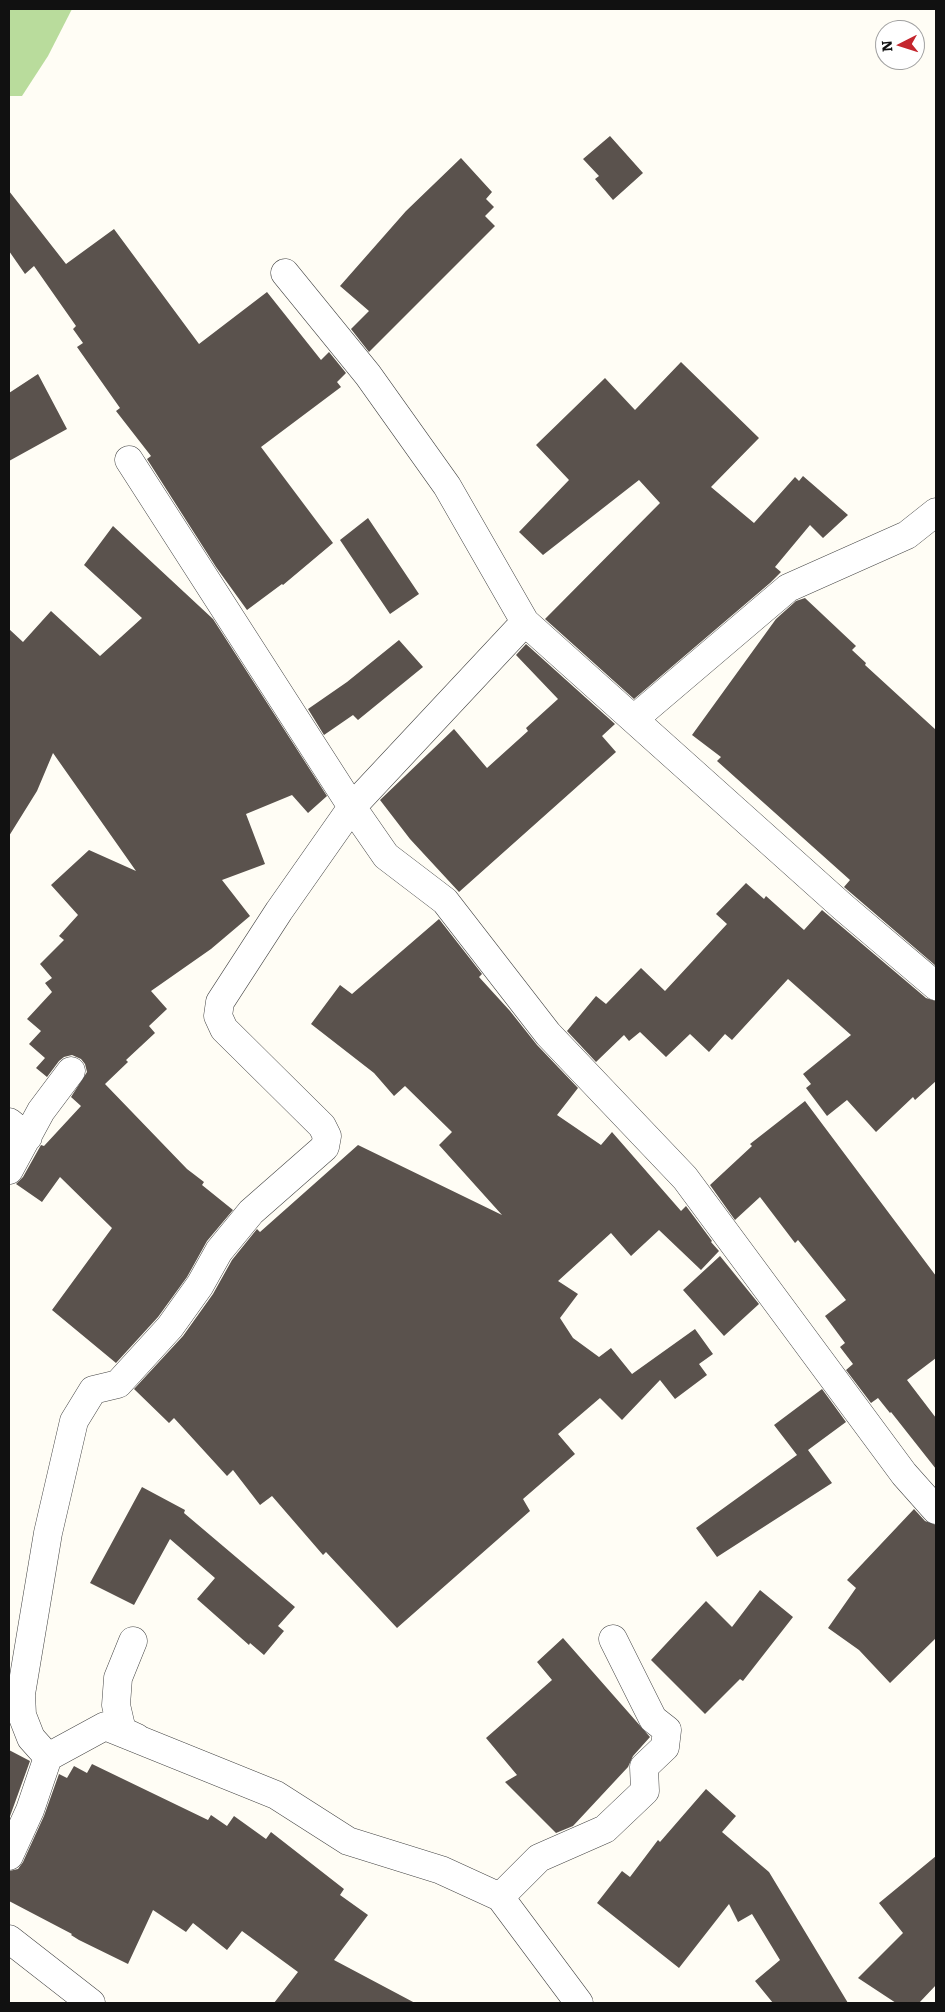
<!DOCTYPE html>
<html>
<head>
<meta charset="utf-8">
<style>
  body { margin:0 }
  #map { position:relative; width:945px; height:2012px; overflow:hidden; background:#fffdf5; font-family:Literata,serif }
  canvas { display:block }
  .frame { position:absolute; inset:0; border:10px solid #111; pointer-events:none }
  .north { position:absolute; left:875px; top:20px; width:50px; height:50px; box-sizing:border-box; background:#fff; border:1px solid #a0a0a0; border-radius:50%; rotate:265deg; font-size:14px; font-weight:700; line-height:20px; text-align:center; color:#111 }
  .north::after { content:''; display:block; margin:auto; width:18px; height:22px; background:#c4262e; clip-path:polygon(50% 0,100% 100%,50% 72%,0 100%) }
</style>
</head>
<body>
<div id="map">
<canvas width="945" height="2012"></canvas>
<div class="frame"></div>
<div class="north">N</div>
</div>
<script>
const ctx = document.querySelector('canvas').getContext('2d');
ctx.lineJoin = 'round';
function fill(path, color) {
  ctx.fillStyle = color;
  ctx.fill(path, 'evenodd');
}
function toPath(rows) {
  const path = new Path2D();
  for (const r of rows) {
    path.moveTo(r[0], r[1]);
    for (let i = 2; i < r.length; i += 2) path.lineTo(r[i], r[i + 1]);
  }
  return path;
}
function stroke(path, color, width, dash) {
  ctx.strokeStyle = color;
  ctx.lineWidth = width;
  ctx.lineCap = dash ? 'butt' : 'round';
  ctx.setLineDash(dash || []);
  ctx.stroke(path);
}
fill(toPath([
  [9,9,72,9,48,56,22,96,9,96]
]), '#b9dc9c');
fill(toPath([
  [610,136,643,173,613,200,595,179,599,176,583,159],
  [461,158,492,192,486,199,494,207,485,216,495,226,369,352,351,329,369,311,340,286,406,211],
  [9,191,66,264,114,229,199,344,267,292,321,360,329,352,346,373,337,382,341,387,261,447,333,543,283,585,282,584,247,610,216,567,147,459,151,456,116,411,120,408,77,347,83,343,73,329,76,326,34,266,25,274,9,251],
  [681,362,759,438,711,487,754,523,795,477,799,481,803,476,848,515,823,538,810,525,775,567,781,572,770,583,634,699,545,619,660,503,639,480,543,555,519,532,569,480,536,445,605,378,635,410],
  [38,374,67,429,9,461,9,393],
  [368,518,419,594,390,614,340,540],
  [113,526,213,619,327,796,308,813,292,795,246,814,265,864,222,880,250,916,211,949,151,991,167,1009,149,1026,155,1033,126,1060,128,1062,105,1084,187,1169,204,1182,202,1185,233,1210,207,1241,187,1277,158,1317,116,1363,52,1310,112,1228,60,1177,42,1202,16,1184,23,1177,41,1145,44,1146,81,1106,71,1097,87,1072,85,1064,81,1059,72,1055,64,1057,59,1061,47,1077,36,1068,45,1058,29,1044,41,1031,27,1019,52,992,45,983,52,978,40,964,64,940,59,936,78,915,51,885,89,850,136,871,53,753,37,791,9,836,9,629,23,642,51,611,100,656,142,618,84,565],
  [805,598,856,646,852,650,866,663,865,665,936,730,936,966,844,887,850,880,717,761,721,757,692,735,776,619,796,601],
  [399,640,423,667,358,720,353,715,324,735,308,709,347,682],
  [526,644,615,724,602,736,616,752,459,892,410,839,380,800,454,729,487,768,528,731,526,728,558,699,516,655],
  [746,883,764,899,766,896,804,930,822,910,926,998,936,1001,936,1081,915,1100,913,1097,876,1132,847,1100,827,1116,806,1088,811,1084,803,1074,851,1035,788,979,732,1040,725,1034,709,1052,690,1034,666,1057,640,1032,629,1041,624,1035,596,1062,567,1031,596,996,606,1004,641,968,665,991,727,924,716,914],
  [439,919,482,974,479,977,510,1011,537,1045,578,1088,557,1115,601,1145,612,1132,681,1211,686,1206,712,1241,711,1242,719,1251,701,1270,659,1230,631,1256,611,1233,558,1281,578,1294,560,1318,573,1338,599,1357,611,1348,632,1374,695,1329,713,1354,699,1364,707,1375,675,1399,660,1380,622,1420,600,1398,558,1434,575,1454,523,1499,530,1511,397,1628,326,1552,323,1555,272,1496,260,1505,233,1470,227,1476,174,1418,169,1423,134,1389,183,1336,213,1294,232,1260,257,1229,260,1232,358,1145,502,1215,439,1145,452,1132,405,1086,394,1096,374,1073,311,1024,340,985,352,994],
  [805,1101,936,1276,936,1358,907,1380,936,1418,936,1469,891,1412,890,1413,878,1398,871,1403,846,1370,853,1364,840,1347,845,1343,825,1316,846,1300,798,1240,795,1243,760,1197,735,1220,710,1185,752,1146,750,1144],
  [720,1256,759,1304,724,1336,683,1290],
  [822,1389,846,1422,808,1450,832,1483,717,1557,696,1528,797,1455,774,1425],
  [142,1487,185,1510,184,1513,295,1607,278,1626,284,1631,264,1655,250,1643,249,1645,197,1599,215,1578,170,1539,134,1605,90,1583],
  [914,1509,925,1521,936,1525,936,1638,890,1683,859,1650,828,1628,856,1588,847,1580],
  [760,1590,793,1617,743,1681,740,1679,705,1714,651,1660,706,1601,732,1627],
  [563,1638,650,1737,633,1756,628,1767,573,1826,556,1833,505,1782,517,1775,486,1738,552,1680,537,1662],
  [9,1750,30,1761,9,1819],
  [92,1764,208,1820,211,1815,227,1826,234,1816,266,1839,271,1832,344,1889,340,1895,368,1915,334,1960,415,2003,274,2003,298,1972,242,1931,227,1950,193,1923,186,1932,153,1910,128,1964,79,1940,71,1935,72,1934,9,1901,9,1871,18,1869,23,1862,44,1816,59,1774,67,1778,74,1766,87,1773],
  [706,1789,736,1816,722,1832,769,1872,848,2003,773,2003,755,1981,780,1960,752,1914,738,1922,729,1904,679,1968,597,1903,622,1871,630,1877,658,1840,660,1842],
  [936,1856,936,1985,919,2003,896,2003,858,1978,903,1933,879,1903]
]), '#5a524d');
const street = toPath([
  [285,273,368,375,447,486,525,622],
  [129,460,352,807,386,856,445,901,548,1034,685,1178,904,1474,936,1510],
  [634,719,788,588,907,535,936,512],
  [9,1122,28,1137],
  [9,1170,41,1111,71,1071],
  [133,1641,118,1678,116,1705,122,1731,137,1738],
  [48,1757,105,1726,276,1795,348,1841,441,1870,500,1897,579,2003],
  [9,1856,30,1810,48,1757,31,1738,22,1715,21,1694,48,1533,74,1421,93,1390,118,1384,170,1327,200,1285,219,1251,251,1212,325,1147,327,1136,322,1126,224,1029,218,1016,220,1002,279,911,352,807,525,622,843,907,936,986],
  [500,1897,539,1858,605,1829,645,1791,644,1767,665,1747,667,1730,653,1719,613,1639],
  [9,1939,91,2003]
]);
stroke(street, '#444', 29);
stroke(street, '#fff', 28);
</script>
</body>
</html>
